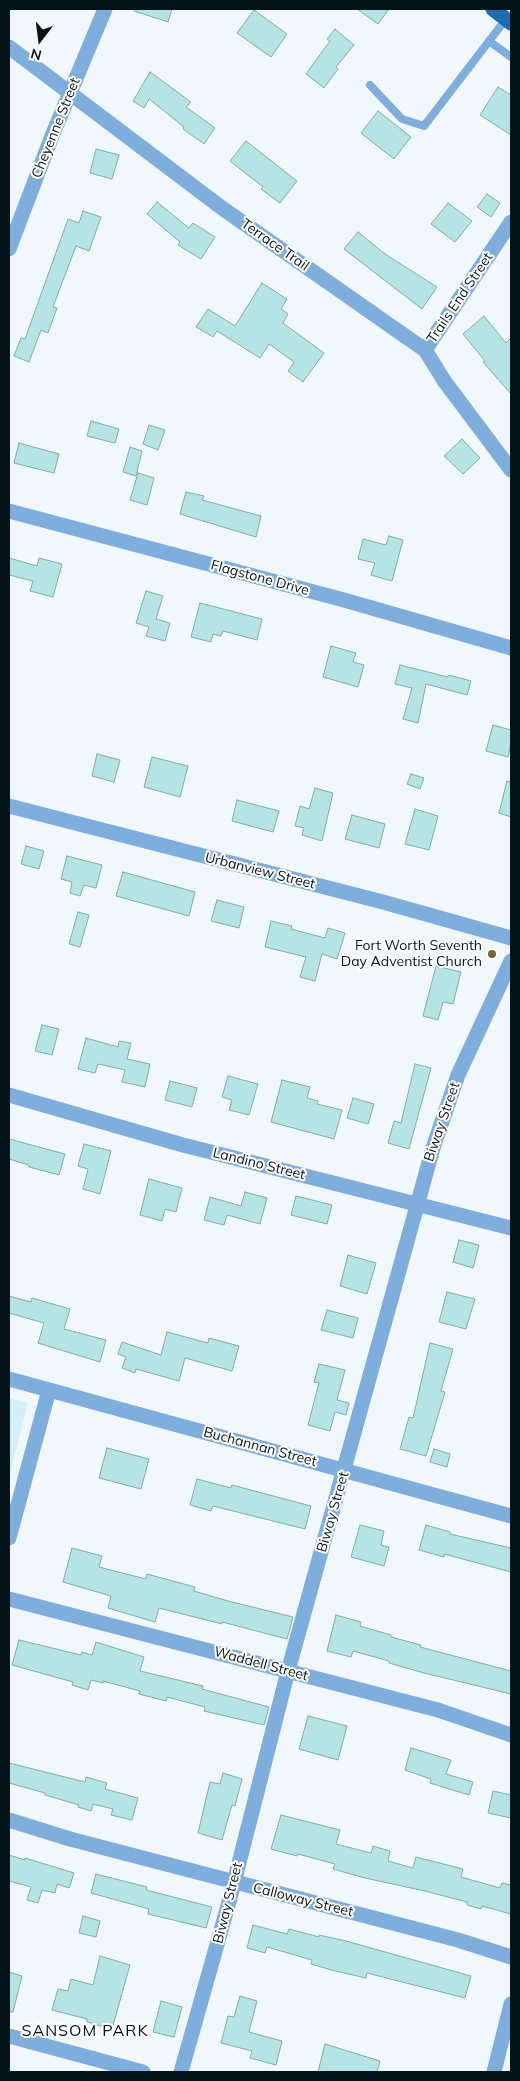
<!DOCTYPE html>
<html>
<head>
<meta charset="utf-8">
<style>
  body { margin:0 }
  #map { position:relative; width:520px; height:2081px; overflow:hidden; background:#f0f8fb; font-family:Mulish,sans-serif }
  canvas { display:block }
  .frame { position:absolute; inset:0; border:10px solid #061419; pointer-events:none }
  .north { position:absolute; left:15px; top:15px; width:50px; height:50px; -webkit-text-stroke:4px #fff; paint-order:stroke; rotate:195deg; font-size:14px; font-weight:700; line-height:20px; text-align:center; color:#061419 }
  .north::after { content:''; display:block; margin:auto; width:18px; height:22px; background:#061419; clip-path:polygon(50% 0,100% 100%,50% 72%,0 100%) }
</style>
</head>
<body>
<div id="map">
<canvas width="520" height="2081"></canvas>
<div class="frame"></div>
<div class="north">N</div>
</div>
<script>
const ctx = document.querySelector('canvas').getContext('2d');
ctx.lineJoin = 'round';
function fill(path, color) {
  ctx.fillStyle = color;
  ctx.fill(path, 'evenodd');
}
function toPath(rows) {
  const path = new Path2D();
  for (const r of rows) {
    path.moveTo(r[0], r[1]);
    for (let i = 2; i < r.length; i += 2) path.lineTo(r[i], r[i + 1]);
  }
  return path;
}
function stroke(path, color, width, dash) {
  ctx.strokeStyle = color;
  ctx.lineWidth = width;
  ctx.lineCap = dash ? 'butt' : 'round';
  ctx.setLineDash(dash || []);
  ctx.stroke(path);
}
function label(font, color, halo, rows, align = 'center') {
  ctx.font = font + ' Mulish,sans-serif';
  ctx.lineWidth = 4;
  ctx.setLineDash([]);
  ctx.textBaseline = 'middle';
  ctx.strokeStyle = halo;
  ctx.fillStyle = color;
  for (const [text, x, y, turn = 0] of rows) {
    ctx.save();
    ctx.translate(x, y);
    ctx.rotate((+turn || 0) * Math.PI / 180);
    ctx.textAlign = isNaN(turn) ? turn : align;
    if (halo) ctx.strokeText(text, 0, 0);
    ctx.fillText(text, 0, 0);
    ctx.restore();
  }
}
fill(toPath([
  [9,1398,28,1403,9,1477]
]), '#d2effa');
const building = toPath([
  [134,9,172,9,168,22,134,11,134,9],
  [357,9,389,9,378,24,357,9],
  [254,10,287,34,271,57,237,33,254,10],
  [335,29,354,45,336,67,338,69,324,88,306,74,330,41,327,39,335,29],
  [150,72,191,102,186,107,215,128,204,144,183,129,184,127,149,99,144,108,133,101,150,72],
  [498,87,511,95,511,135,480,115,498,87],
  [378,111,411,137,394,159,361,133,378,111],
  [246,141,297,181,280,203,261,189,263,187,230,161,246,141],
  [96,149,119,155,112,179,90,173,96,149],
  [487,194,500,203,491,217,477,207,487,194],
  [157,202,189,228,193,223,215,237,201,259,178,245,180,242,147,214,157,202],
  [448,203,472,221,455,242,431,224,448,203],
  [83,211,101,217,89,251,76,246,53,307,57,308,48,333,41,330,29,362,14,356,21,338,25,339,68,219,79,223,83,211],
  [358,232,385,254,437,287,422,309,344,249,358,232],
  [262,283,287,299,281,309,288,314,283,323,324,353,303,382,288,371,294,362,269,344,260,358,217,331,213,337,196,327,208,309,235,326,262,283],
  [484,316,506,343,511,338,511,394,483,362,485,361,463,334,484,316],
  [91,421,119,429,115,443,87,436,91,421],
  [149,425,165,430,158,450,143,444,149,425],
  [462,439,480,458,463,474,444,456,462,439],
  [19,443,59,454,54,473,14,463,19,443],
  [130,447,142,451,136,476,123,472,130,447],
  [138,473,154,478,147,505,130,500,138,473],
  [186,492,204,496,202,500,261,516,256,537,180,514,186,492],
  [389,536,403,540,392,581,371,575,375,563,358,559,363,539,386,545,389,536],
  [9,558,37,566,39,558,62,564,53,597,30,591,33,581,9,575,9,558],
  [146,591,163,596,156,619,170,623,165,641,146,636,149,627,136,623,146,591],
  [200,603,262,619,257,640,223,631,221,636,213,634,211,642,191,637,200,603],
  [331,646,356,653,353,662,364,665,358,687,323,677,331,646],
  [400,665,448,677,449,675,471,681,467,695,426,684,418,723,403,719,412,688,395,684,400,665],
  [493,725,511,730,511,743,508,757,486,751,493,725],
  [97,754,120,760,114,782,92,776,97,754],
  [152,757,188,766,180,797,144,787,152,757],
  [411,774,424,778,420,789,407,784,411,774],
  [507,781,511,782,511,817,499,813,507,781],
  [315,788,333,793,322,841,302,835,304,828,295,826,300,806,309,809,315,788],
  [237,800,279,811,273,832,232,821,237,800],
  [415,809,438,816,429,850,405,844,415,809],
  [352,815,385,824,379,848,345,839,352,815],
  [26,846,44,851,39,869,21,864,26,846],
  [67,856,102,865,96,888,84,885,80,896,70,893,72,882,61,879,67,856],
  [123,872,195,892,189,916,116,896,123,872],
  [217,900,244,907,239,928,211,921,217,900],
  [78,912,89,915,80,947,69,944,78,912],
  [271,921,292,926,291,929,325,938,328,928,345,933,337,959,322,954,315,981,300,977,306,957,265,947,271,921],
  [436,966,461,972,453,1004,443,1002,438,1020,423,1016,436,966],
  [42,1025,59,1029,52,1055,35,1051,42,1025],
  [86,1038,118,1047,119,1041,131,1043,127,1059,150,1064,145,1087,122,1082,125,1070,98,1064,95,1073,78,1069,86,1038],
  [415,1064,431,1068,409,1149,388,1143,394,1121,401,1123,415,1064],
  [228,1076,258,1084,249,1115,229,1110,232,1100,222,1097,228,1076],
  [282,1080,310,1087,307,1098,318,1101,317,1104,342,1110,334,1139,271,1122,282,1080],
  [170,1081,197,1088,192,1107,165,1100,170,1081],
  [353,1098,374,1104,368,1124,347,1118,353,1098],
  [9,1139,65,1154,59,1175,29,1167,29,1165,9,1159,9,1139],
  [84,1144,111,1151,100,1194,83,1189,88,1169,78,1166,84,1144],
  [149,1179,182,1188,176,1212,165,1209,162,1221,140,1215,149,1179],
  [245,1192,267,1198,260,1224,227,1215,224,1225,204,1220,210,1197,241,1206,245,1192],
  [296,1196,332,1205,327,1224,291,1215,296,1196],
  [459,1240,479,1245,473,1268,453,1262,459,1240],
  [348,1255,376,1263,367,1294,340,1286,348,1255],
  [447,1292,475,1299,466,1329,439,1322,447,1292],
  [9,1296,31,1302,32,1298,70,1309,64,1329,106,1340,100,1362,38,1343,44,1323,9,1313,9,1296],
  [327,1310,358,1318,353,1338,321,1330,327,1310],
  [167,1332,208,1343,209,1338,239,1346,232,1371,185,1358,179,1381,136,1369,135,1373,122,1368,126,1357,118,1354,122,1342,161,1355,167,1332],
  [430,1343,453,1349,441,1391,445,1392,426,1456,400,1449,409,1417,413,1418,430,1343],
  [319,1364,345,1370,337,1400,349,1403,346,1415,335,1412,330,1431,308,1425,319,1383,314,1382,319,1364],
  [107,1448,149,1459,141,1489,99,1478,107,1448],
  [434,1449,450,1454,447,1467,430,1462,434,1449],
  [197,1479,231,1488,232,1485,311,1506,305,1529,213,1506,211,1511,190,1505,197,1479],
  [360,1525,384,1531,381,1545,389,1547,384,1566,351,1557,360,1525],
  [426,1525,450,1532,450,1534,511,1548,511,1572,444,1554,444,1557,419,1550,426,1525],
  [72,1548,102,1556,99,1567,146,1579,147,1574,195,1587,194,1591,228,1601,293,1617,287,1639,222,1622,222,1624,159,1608,155,1622,108,1608,111,1596,63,1582,72,1548],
  [336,1615,361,1622,360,1626,391,1635,391,1637,421,1645,420,1647,511,1671,511,1694,424,1673,389,1663,389,1661,353,1651,351,1657,327,1651,336,1615],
  [19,1640,81,1655,82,1652,92,1655,96,1642,144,1657,140,1671,203,1686,202,1689,269,1707,264,1725,204,1711,205,1707,167,1697,166,1701,139,1694,140,1691,103,1681,103,1683,91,1680,88,1690,72,1685,73,1682,12,1665,19,1640],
  [308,1716,347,1726,338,1760,299,1749,308,1716],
  [411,1748,451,1760,446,1774,473,1782,469,1795,430,1783,431,1779,405,1770,411,1748],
  [9,1763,85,1782,86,1777,107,1783,105,1789,138,1798,132,1820,111,1815,113,1809,93,1804,91,1811,78,1807,79,1805,45,1795,45,1793,9,1783,9,1763],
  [223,1773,242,1779,235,1806,232,1805,222,1840,198,1833,210,1782,220,1784,223,1773],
  [493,1791,511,1795,511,1818,488,1813,493,1791],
  [281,1815,340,1830,336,1844,371,1853,373,1846,390,1851,388,1861,413,1868,416,1857,463,1869,461,1877,500,1888,502,1883,511,1885,511,1914,482,1906,481,1909,467,1905,467,1902,425,1891,365,1878,333,1869,335,1864,298,1854,297,1856,271,1849,281,1815],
  [9,1855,25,1860,25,1858,74,1873,69,1888,57,1884,55,1893,42,1890,38,1903,27,1900,31,1887,9,1881,9,1855],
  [96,1874,147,1887,146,1890,212,1907,206,1928,148,1914,149,1909,91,1893,96,1874],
  [83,1916,100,1921,96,1937,79,1933,83,1916],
  [253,1925,287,1934,289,1929,319,1937,319,1935,346,1941,471,1976,465,1998,367,1973,366,1978,335,1971,311,1964,312,1960,267,1947,265,1953,247,1948,253,1925],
  [100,1956,130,1965,112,2029,87,2022,87,2019,52,2010,58,1989,68,1991,71,1979,93,1985,100,1956],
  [9,1972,22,1976,13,2012,9,2012,9,1972],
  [240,1996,257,2001,249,2032,282,2041,276,2065,250,2058,252,2051,221,2043,228,2016,234,2017,240,1996],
  [161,2001,182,2007,174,2037,153,2032,161,2001],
  [325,2044,380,2061,377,2072,318,2072,325,2044]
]);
fill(building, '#b6e3e3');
stroke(building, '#7fabab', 1);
stroke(toPath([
  [489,41,511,57],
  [370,85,402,119,424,126,506,19]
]), '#80aedc', 8);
stroke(toPath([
  [9,47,222,208,425,350,445,382,511,470],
  [9,249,52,136,105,9],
  [425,350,511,222],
  [9,511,344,600,511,648],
  [9,806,383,902,511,938],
  [9,1095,183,1145,511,1228],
  [9,1379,511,1516],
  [9,1538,49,1390],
  [9,1599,438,1710,511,1735],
  [9,1820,70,1839,458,1940,511,1957],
  [9,2036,143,2072],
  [494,2072,511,2004]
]), '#80aedc', 15);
stroke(toPath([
  [181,2072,229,1902,288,1671,433,1148,458,1075,511,961]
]), '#80aedc', 15);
stroke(toPath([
  [493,9,511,23]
]), '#216cae', 15);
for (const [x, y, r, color] of [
  [492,954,5,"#776433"]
]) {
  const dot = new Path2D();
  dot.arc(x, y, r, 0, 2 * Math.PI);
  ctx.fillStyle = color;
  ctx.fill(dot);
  stroke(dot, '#fff', 2);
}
label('14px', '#061419', '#fff', [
  ["Cheyenne Street",56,128,-68],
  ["Terrace Trail",275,245,35],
  ["Trails End Street",460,298,-56],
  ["Flagstone Drive",260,578,15],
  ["Urbanview Street",260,871,14],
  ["Biway Street",442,1122,-71],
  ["Landino Street",259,1164,14],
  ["Buchannan Street",260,1447,15],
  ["Biway Street",333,1512,-74],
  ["Waddell Street",261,1664,15],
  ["Calloway Street",303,1900,14],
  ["Biway Street",228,1903,-76]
]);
label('14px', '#061419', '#fff', [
  ["Fort Worth Seventh",482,946],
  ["Day Adventist Church",482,962]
], 'right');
ctx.letterSpacing = '1px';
label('16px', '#061419', '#fff', [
  ["SANSOM PARK",85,2031]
]);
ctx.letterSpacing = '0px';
</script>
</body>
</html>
